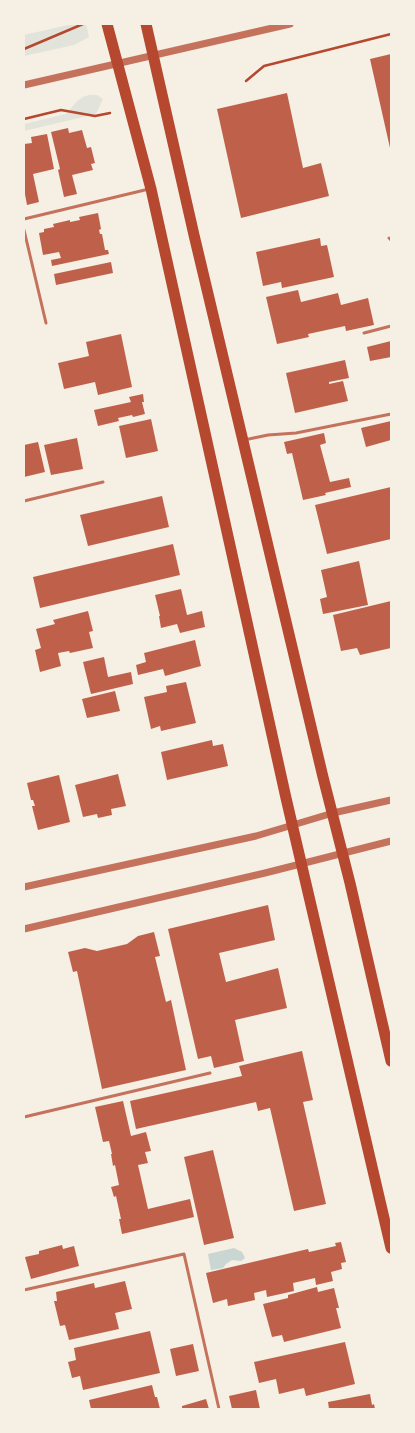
<!DOCTYPE html>
<html>
<head>
<meta charset="utf-8">
<style>
  body { margin:0 }
  #map { position:relative; width:415px; height:1433px; overflow:hidden; background:#f6efe4; font-family:Mulish,sans-serif }
  canvas { display:block }
  .frame { position:absolute; inset:0; border:25px solid #f6efe4; pointer-events:none }
</style>
</head>
<body>
<div id="map">
<canvas width="415" height="1433"></canvas>
<div class="frame"></div>
</div>
<script>
const ctx = document.querySelector('canvas').getContext('2d');
ctx.lineJoin = 'round';
function fill(path, color) {
  ctx.fillStyle = color;
  ctx.fill(path, 'evenodd');
}
function toPath(rows) {
  const path = new Path2D();
  for (const r of rows) {
    path.moveTo(r[0], r[1]);
    for (let i = 2; i < r.length; i += 2) path.lineTo(r[i], r[i + 1]);
  }
  return path;
}
function stroke(path, color, width, dash) {
  ctx.strokeStyle = color;
  ctx.lineWidth = width;
  ctx.lineCap = dash ? 'butt' : 'round';
  ctx.setLineDash(dash || []);
  ctx.stroke(path);
}
fill(toPath([
  [72,24,86,24,89,37,74,45,24,56,24,35],
  [89,95,97,95,103,99,96,114,24,131,24,124,66,114,77,101,83,97]
]), '#e2e4dc');
fill(toPath([
  [234,1248,242,1252,245,1258,241,1261,232,1260,226,1264,223,1268,211,1270,208,1254]
]), '#c9d6d2');
fill(toPath([
  [391,54,391,148,390,148,370,59],
  [287,93,303,168,321,163,329,196,241,218,217,109],
  [68,128,69,133,82,130,87,148,91,147,95,163,91,164,93,170,72,175,77,194,64,197,58,170,60,169,51,132],
  [47,134,54,169,33,174,39,202,27,205,24,189,24,144,32,143,31,137],
  [98,213,101,229,99,230,100,234,102,234,105,250,108,250,109,254,52,266,51,260,61,258,59,252,43,255,39,233,44,232,44,229,54,227,53,224,70,220,70,222,80,220,79,217],
  [320,238,321,246,327,245,334,277,282,288,281,282,263,286,256,252],
  [111,262,113,273,56,285,54,274],
  [298,290,301,302,338,293,341,305,368,298,374,325,346,331,345,326,308,334,309,337,277,344,266,297],
  [121,334,132,387,98,395,95,382,64,389,58,363,89,356,86,342],
  [391,341,391,357,370,361,367,347],
  [345,360,349,378,329,382,329,384,343,381,348,401,295,413,286,373],
  [143,394,144,402,142,402,145,414,133,417,132,415,118,418,119,421,98,426,94,410,131,402,129,397],
  [151,419,158,451,126,458,119,426],
  [391,421,391,440,366,447,361,428],
  [324,433,326,443,320,445,330,482,349,478,351,487,325,493,326,495,303,500,292,453,287,454,284,442],
  [77,438,83,469,51,475,44,445],
  [38,442,45,472,24,477,24,445],
  [391,487,391,539,327,554,315,505],
  [162,496,169,527,88,546,80,515],
  [173,544,180,575,40,608,33,577],
  [359,561,368,605,323,614,320,599,327,597,321,570],
  [181,589,187,615,202,611,205,627,180,633,177,624,161,628,159,616,160,616,155,595],
  [391,601,391,648,360,655,357,648,341,651,333,615],
  [88,611,93,631,89,632,93,648,70,653,69,651,58,653,61,666,40,672,35,650,41,648,36,629,55,624,53,620],
  [195,640,201,666,165,676,163,669,138,675,136,665,146,662,144,653],
  [104,657,108,677,131,672,133,684,91,694,83,662],
  [186,682,196,723,161,731,160,726,151,729,144,697,167,692,166,686],
  [115,691,120,711,87,718,82,699],
  [212,740,213,746,223,744,228,766,167,780,161,752],
  [118,774,126,806,111,809,112,815,98,818,97,814,83,817,75,785],
  [59,775,70,822,38,830,32,806,35,806,33,800,31,800,27,783],
  [268,905,275,940,219,953,226,982,278,968,287,1008,235,1020,244,1061,214,1068,211,1056,198,1059,168,929],
  [154,932,160,956,155,957,166,1002,171,1000,186,1070,102,1089,77,971,73,972,68,952,85,948,97,951,127,944,138,936],
  [302,1051,313,1100,303,1102,326,1204,294,1211,270,1108,258,1111,256,1102,136,1129,130,1101,242,1076,239,1066],
  [123,1101,131,1136,146,1132,151,1151,145,1152,148,1163,138,1165,148,1209,190,1199,194,1217,122,1234,119,1219,121,1219,116,1196,114,1197,111,1187,119,1185,115,1165,113,1166,111,1154,112,1154,109,1141,103,1142,95,1107],
  [213,1150,234,1238,204,1245,184,1157],
  [341,1242,346,1262,341,1263,342,1269,331,1272,333,1281,316,1285,315,1278,293,1283,294,1291,267,1297,266,1290,254,1293,255,1300,228,1306,227,1299,213,1303,206,1273,308,1249,309,1252,336,1246,335,1243],
  [62,1245,63,1249,74,1246,79,1266,31,1279,25,1257,39,1254,39,1251],
  [125,1281,132,1309,115,1313,119,1329,69,1340,65,1325,60,1326,54,1301,57,1301,56,1292,94,1283,95,1288],
  [317,1287,318,1292,334,1288,339,1308,336,1308,341,1328,284,1342,282,1335,272,1337,263,1304,288,1298,288,1295],
  [150,1331,160,1373,83,1390,80,1376,72,1378,68,1362,76,1360,74,1348],
  [345,1342,355,1384,306,1396,304,1388,279,1394,276,1379,259,1383,254,1362],
  [193,1344,199,1371,176,1376,170,1349],
  [152,1385,155,1397,157,1397,160,1409,91,1409,89,1400],
  [256,1390,260,1409,232,1409,229,1396],
  [370,1394,372,1405,374,1404,375,1409,329,1409,328,1402],
  [206,1399,209,1409,182,1409,182,1406]
]), '#bf614a');
stroke(toPath([
  [24,49,83,24],
  [246,81,264,66,391,34],
  [24,119,61,110,95,116,110,113]
]), '#b5482f', 2.5);
stroke(toPath([
  [24,219,149,189],
  [24,230,46,323],
  [389,238,391,240],
  [364,333,391,326],
  [244,440,268,435,296,433,391,414],
  [24,501,103,482],
  [24,1117,210,1073],
  [24,1290,184,1254,219,1409]
]), '#c5725c', 3);
stroke(toPath([
  [24,85,290,24],
  [24,887,256,836,333,813,391,800],
  [24,929,265,873,391,841]
]), '#c5725c', 7);
stroke(toPath([
  [107,24,151,189,286,798,391,1248],
  [146,24,194,235,323,777,350,883,391,1061]
]), '#b5482f', 11);
</script>
</body>
</html>
